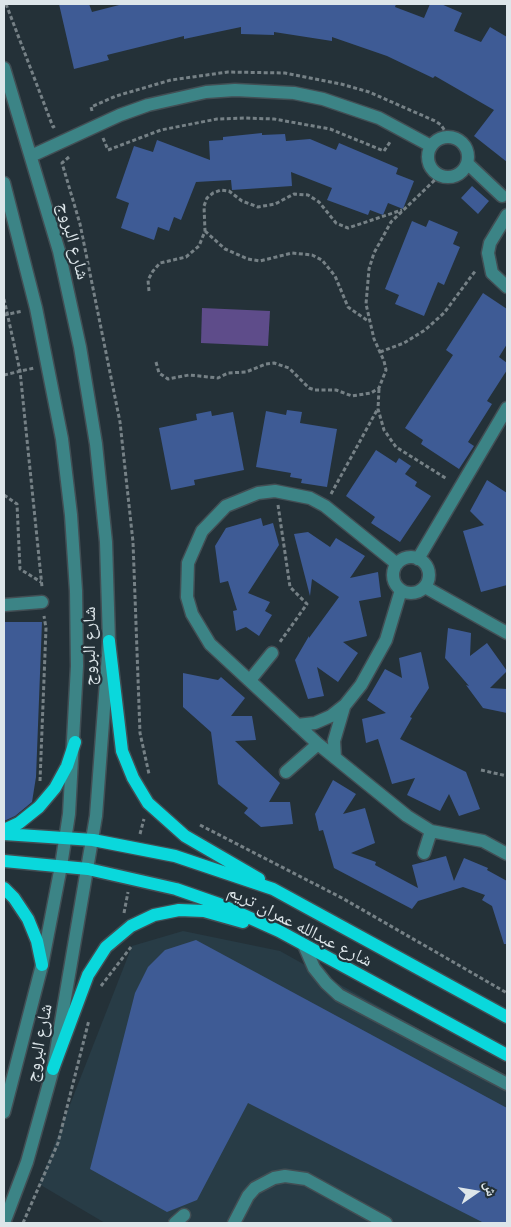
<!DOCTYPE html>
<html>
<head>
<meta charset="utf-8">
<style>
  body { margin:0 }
  #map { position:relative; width:511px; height:1227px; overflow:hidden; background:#243138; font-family:Raleway,"Noto Naskh Arabic",sans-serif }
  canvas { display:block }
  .frame { position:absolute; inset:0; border:5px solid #dde6ea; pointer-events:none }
  .north { position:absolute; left:451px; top:1167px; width:50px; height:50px; -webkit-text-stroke:4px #243138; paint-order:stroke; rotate:77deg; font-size:14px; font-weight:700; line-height:20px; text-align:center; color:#dde6ea }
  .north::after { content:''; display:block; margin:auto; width:18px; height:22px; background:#dde6ea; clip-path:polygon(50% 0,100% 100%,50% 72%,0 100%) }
</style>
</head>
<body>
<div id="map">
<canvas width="511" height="1227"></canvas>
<div class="frame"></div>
<div class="north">ش</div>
</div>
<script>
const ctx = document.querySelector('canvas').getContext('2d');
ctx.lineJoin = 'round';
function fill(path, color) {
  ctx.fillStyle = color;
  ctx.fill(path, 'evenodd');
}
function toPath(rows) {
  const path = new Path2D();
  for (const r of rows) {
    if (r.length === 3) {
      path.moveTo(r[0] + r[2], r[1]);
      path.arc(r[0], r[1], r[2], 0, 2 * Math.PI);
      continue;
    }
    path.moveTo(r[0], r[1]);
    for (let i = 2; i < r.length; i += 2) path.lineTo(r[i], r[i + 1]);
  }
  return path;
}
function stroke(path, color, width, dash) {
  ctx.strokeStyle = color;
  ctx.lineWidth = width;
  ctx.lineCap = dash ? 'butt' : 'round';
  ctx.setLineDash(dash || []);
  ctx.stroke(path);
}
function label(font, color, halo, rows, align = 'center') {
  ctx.font = font + ' Raleway,"Noto Naskh Arabic",sans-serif';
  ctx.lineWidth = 4.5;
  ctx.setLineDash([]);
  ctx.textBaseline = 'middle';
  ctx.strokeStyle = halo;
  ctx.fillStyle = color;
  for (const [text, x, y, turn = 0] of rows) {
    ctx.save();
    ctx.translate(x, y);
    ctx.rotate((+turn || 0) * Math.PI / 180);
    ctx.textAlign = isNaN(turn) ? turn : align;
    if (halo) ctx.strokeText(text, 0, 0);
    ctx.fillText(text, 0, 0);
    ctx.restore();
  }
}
fill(toPath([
  [183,931,280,951,507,1078,507,1223,105,1223,39,1184,132,946]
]), '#283c46');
fill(toPath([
  [202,308,270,311,268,346,201,343]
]), '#5e4c8a');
fill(toPath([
  [59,4,89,4,92,12,123,4,396,4,395,7,424,18,430,4,441,4,462,13,454,31,481,42,490,27,507,37,507,162,474,136,494,110,435,76,433,78,387,56,332,37,332,41,274,32,274,35,241,34,241,27,184,39,184,36,107,55,109,60,74,69],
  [262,133,262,135,285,134,286,141,310,139,336,150,339,143,398,168,396,174,414,181,403,209,388,203,383,215,370,210,368,215,327,200,332,188,291,172,292,186,232,190,231,180,196,182,181,220,174,217,169,231,158,227,154,240,121,228,129,203,116,198,134,146,153,152,157,140,210,160,209,141,223,140,223,137],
  [472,186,489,201,478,214,461,198],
  [429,220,458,232,453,244,460,247,444,285,438,282,424,316,395,304,399,295,385,289,412,221,426,227],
  [483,293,507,309,507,344,499,357,507,363,507,370,487,401,492,404,468,442,474,446,459,469,421,444,423,440,405,428,453,355,446,350],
  [287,410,302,412,300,423,337,429,327,487,301,483,302,479,290,477,291,473,256,467,266,411,286,415],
  [211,411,212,416,233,412,244,470,194,480,195,485,171,490,159,428,197,420,196,414],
  [376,450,396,463,399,458,411,466,405,474,417,482,415,486,431,496,400,542,371,523,375,517,346,496],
  [487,480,507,493,507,585,481,592,463,531,484,525,470,511],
  [261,518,263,526,273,523,279,545,248,593,270,602,265,611,272,615,259,636,246,627,236,631,233,611,237,610,228,581,220,583,215,546,226,528],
  [308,532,330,547,336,538,365,556,350,578,378,572,381,597,359,601,367,636,343,642,358,653,338,682,317,667,324,696,308,699,295,660,309,636,309,638,339,597,312,579,310,596,294,534],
  [4,622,42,622,36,777,32,802,15,816,4,821],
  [448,628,471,633,470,656,487,643,507,671,490,688,507,689,507,713,483,708,466,685,469,686,445,658],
  [421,652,429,688,410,717,412,718,400,739,466,772,480,809,459,816,449,794,440,811,407,795,415,778,392,784,378,739,366,743,362,719,386,713,367,700,385,669,402,678,399,658],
  [183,673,218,680,221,677,245,698,231,716,252,716,256,740,235,741,280,783,269,802,290,802,293,824,261,827,244,813,248,808,218,784,211,732,183,707],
  [333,780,356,794,343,814,365,808,375,843,351,853,376,862,375,865,418,888,412,865,446,856,454,881,464,858,488,868,487,870,507,881,507,944,504,944,492,906,482,900,485,895,463,887,418,901,412,909,334,868,323,830,319,831,315,814],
  [196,940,507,1108,507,1223,484,1223,248,1103,197,1200,167,1212,90,1169,135,993,148,967,165,950]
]), '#3e5b95');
const minor = toPath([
  [4,68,59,251,80,347,96,444,106,542,109,641,96,816,53,1069,27,1162,4,1223],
  [448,157,20],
  [31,156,120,115,148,105,206,92,235,90,294,93,323,99,379,118,431,146],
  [467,163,502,196],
  [4,183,36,308,62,439,71,515,76,591,77,666,69,814,61,866,42,965,4,1112],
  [507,215,490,243,488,253,492,273,507,287],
  [411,575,18],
  [418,559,507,408],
  [397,564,325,506,310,498,275,491,258,493,226,506,202,531,188,563,187,597,192,614,210,644,318,744,407,816,431,831,483,841,507,854],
  [425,587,507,633],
  [4,605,42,602],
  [250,680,272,653],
  [297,725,315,723,331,716,345,705,361,685,386,640,401,590],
  [335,758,334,741,344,707],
  [286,772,318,744],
  [424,853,431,831],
  [304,945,314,968,326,983,339,995,507,1084],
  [175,1223,184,1215],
  [234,1223,248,1196,255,1188,274,1178,285,1176,306,1179,386,1223]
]);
const major = toPath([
  [109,641,122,751,133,778,148,803,185,836,259,879],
  [4,830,19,823,39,807,55,788,67,766,75,742],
  [4,834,93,840,175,856,273,889,507,1017],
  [4,861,88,869,176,889,219,904,279,931,507,1055],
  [4,888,14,898,28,919,37,941,42,965],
  [53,1069,88,975,106,947,131,926,154,915,179,910,204,911,243,922]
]);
stroke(minor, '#424e54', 15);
stroke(major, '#424e54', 15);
stroke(toPath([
  [6,4,53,127,55,126],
  [92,111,91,107,116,96,171,80,228,72,285,73,341,84,369,92,435,121,441,125,449,137],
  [103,138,108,150,161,130,217,119,245,118,274,119,330,129,384,151,390,142],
  [69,157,62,163,80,224,120,422,133,542,140,733,149,774],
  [205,231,225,249,248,259,260,261,292,253,312,255,322,260,335,276,348,307,368,321],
  [149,291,148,280,153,271,160,263,186,257,199,246,205,231,204,206,207,198,213,193,221,190,229,191,242,201,258,207,275,204,294,194,308,195,319,202,336,223,348,228,402,210],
  [4,299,20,371,42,587],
  [4,315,23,311],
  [380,352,404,343,425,330,444,313,476,270],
  [156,362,159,373,168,379,189,375,218,378,228,373,246,372,266,364,274,363,289,368,309,388,315,390,336,390,352,396,371,393,379,388,386,370,384,361,374,339,366,304,369,269,374,253,391,222,439,176],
  [4,375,34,368],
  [379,389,378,409,384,430,396,447,447,479],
  [331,494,377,410],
  [4,495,17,504,20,569,41,582],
  [278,505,290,587,307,604,280,642],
  [481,770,507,776],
  [40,781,46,628,44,616],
  [200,825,342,898,507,993],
  [140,834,144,819],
  [124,913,128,892],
  [101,986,131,947],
  [23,1223,58,1143,89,1020]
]), '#768186', 3, [4, 2.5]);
stroke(minor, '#3c8486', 12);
stroke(major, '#0ad8dc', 12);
label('18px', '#dde6ea', '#243138', [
  ["شارع البروج",73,241,75],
  ["شارع البروج",90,646,-90],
  ["شارع عبدالله عمران تريم",300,926,27],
  ["شارع البروج",39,1043,-79]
]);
</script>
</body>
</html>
